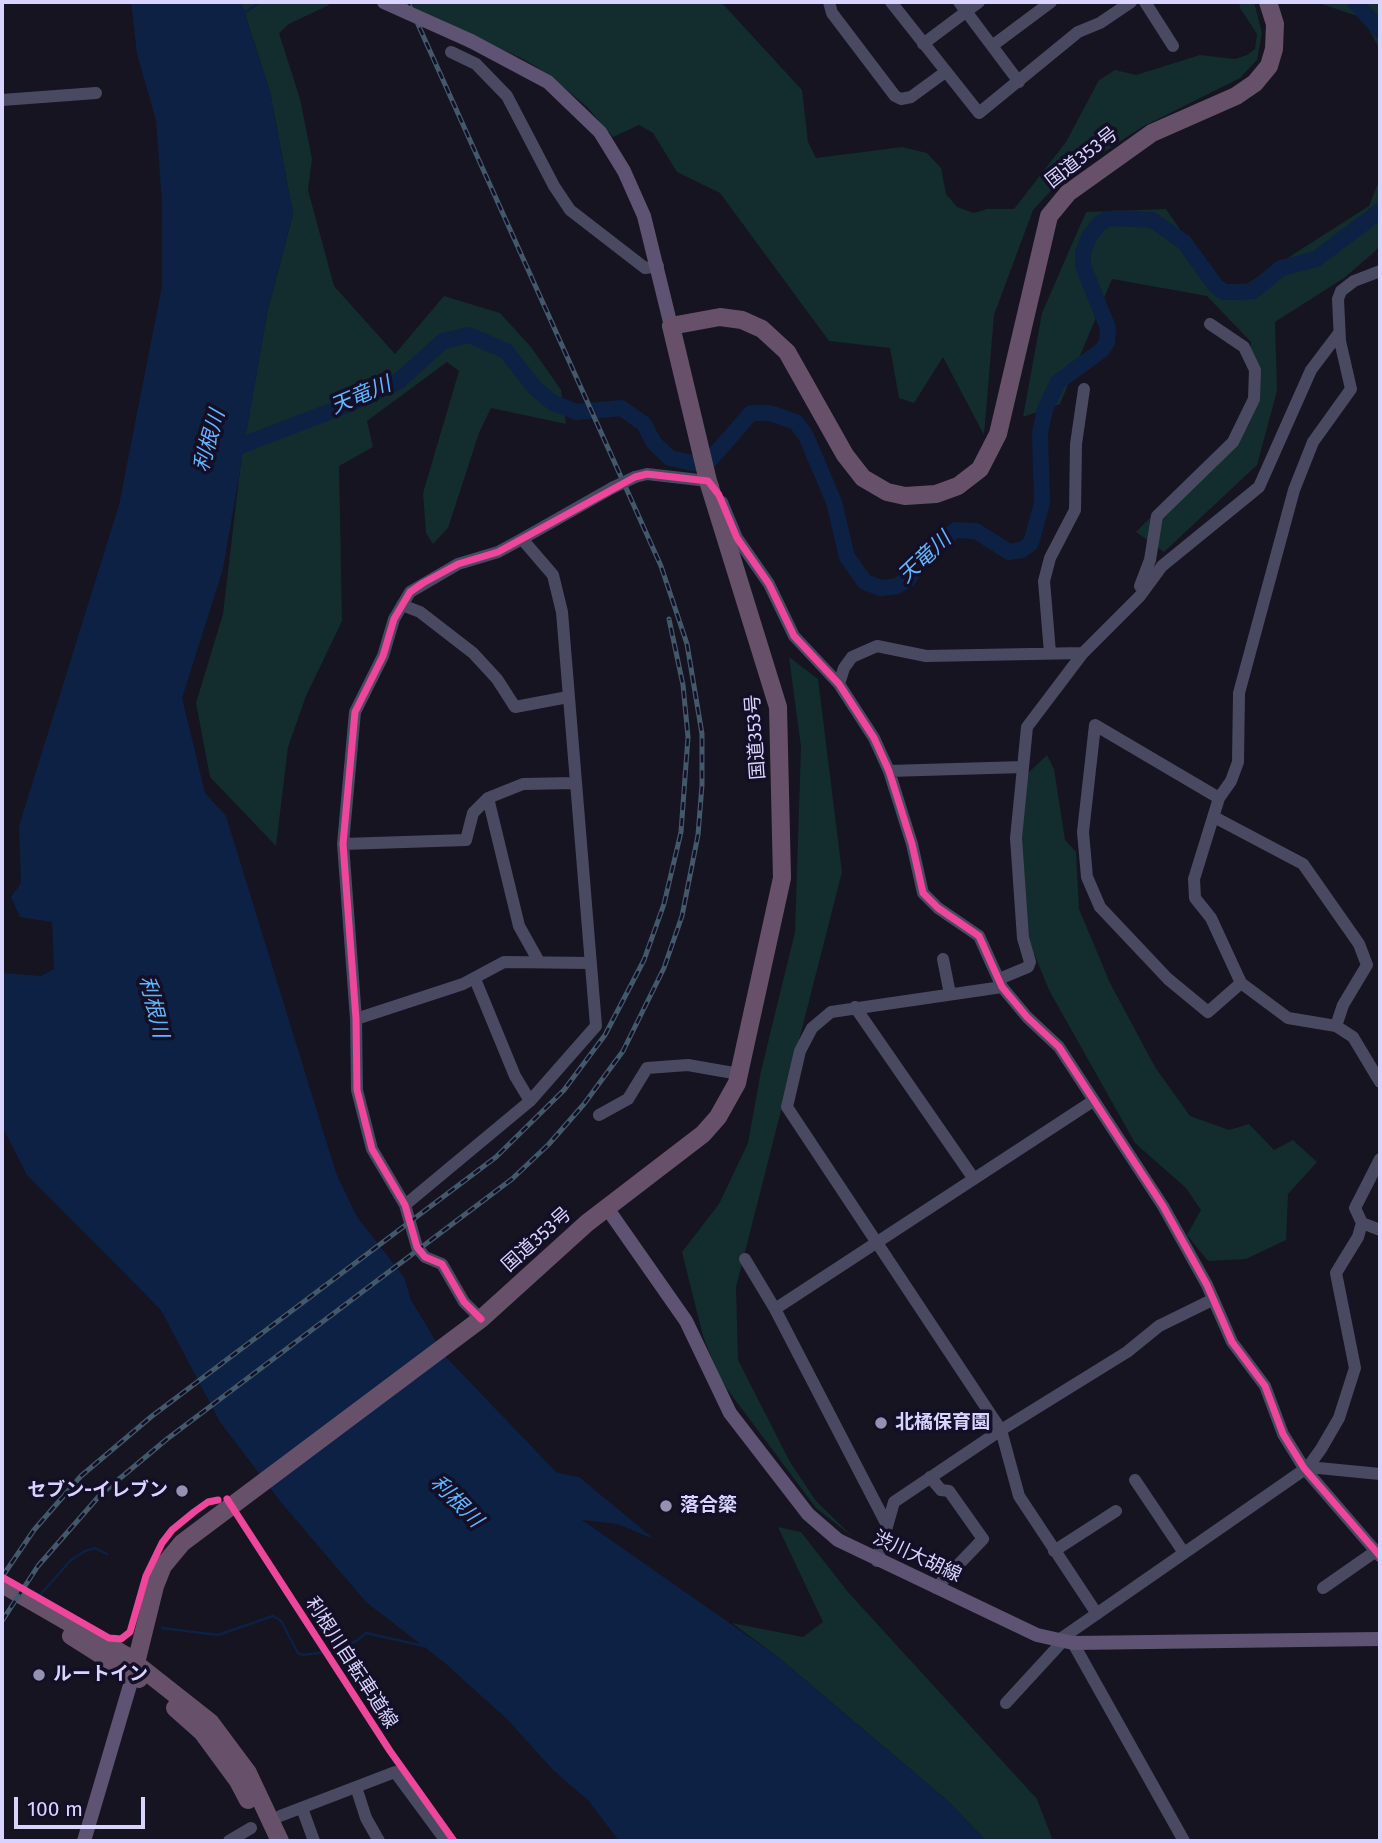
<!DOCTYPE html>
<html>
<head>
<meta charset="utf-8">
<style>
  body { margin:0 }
  #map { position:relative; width:1382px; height:1843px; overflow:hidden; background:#161421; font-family:"Fira Sans",sans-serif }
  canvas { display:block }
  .frame { position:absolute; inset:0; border:4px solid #d9d4ff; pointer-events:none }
  .scale { position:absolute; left:14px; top:1797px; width:131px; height:32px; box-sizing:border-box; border:4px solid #d9d4ff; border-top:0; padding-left:9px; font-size:21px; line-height:24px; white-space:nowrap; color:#d9d4ff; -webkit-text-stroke:5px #130f26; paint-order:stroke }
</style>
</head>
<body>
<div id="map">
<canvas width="1382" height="1843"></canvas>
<div class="frame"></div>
<div class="scale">100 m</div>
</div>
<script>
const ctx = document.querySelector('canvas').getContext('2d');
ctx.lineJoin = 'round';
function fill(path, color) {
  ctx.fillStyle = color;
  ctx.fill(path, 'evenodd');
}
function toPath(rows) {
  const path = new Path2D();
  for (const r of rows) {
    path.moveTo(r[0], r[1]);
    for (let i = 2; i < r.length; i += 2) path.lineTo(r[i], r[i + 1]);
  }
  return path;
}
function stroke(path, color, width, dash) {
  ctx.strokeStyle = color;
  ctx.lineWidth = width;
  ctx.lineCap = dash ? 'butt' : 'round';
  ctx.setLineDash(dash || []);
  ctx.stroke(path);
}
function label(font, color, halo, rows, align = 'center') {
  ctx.font = font + ' "Fira Sans","Noto Sans JP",sans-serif';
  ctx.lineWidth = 7;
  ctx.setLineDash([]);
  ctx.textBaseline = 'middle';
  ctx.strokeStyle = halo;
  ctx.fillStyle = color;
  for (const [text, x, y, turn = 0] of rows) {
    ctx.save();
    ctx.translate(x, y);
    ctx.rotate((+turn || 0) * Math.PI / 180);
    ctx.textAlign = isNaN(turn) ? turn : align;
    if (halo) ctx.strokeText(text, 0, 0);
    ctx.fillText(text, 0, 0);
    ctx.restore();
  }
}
fill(toPath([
  [241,2,327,2,329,5,289,24,279,33,300,99,312,159,308,190,334,286,395,354,444,296,500,313,531,347,561,390,566,424,491,408,479,433,448,528,433,544,426,533,423,493,459,371,447,362,367,421,373,447,339,466,342,621,306,696,288,747,276,846,210,777,196,703,223,614,241,461,267,313,293,214,270,92],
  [411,2,721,2,802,90,808,142,816,158,902,147,927,153,941,168,946,194,957,207,974,213,987,209,1014,209,1066,142,1099,80,1115,70,1136,75,1200,55,1235,59,1247,55,1255,49,1257,34,1240,8,1239,2,1254,2,1262,33,1257,60,1240,78,1142,127,1060,181,1033,210,994,315,984,435,943,357,914,403,899,398,890,348,829,341,720,193,677,172,653,133,639,125,613,137,587,107,548,74,525,60,414,9],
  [1316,2,1380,2,1380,50,1363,18],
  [1380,178,1380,247,1344,278,1275,322,1277,391,1257,465,1164,552,1136,532,1249,418,1251,342,1207,296,1112,279,1060,404,1023,417,1042,313,1086,212,1166,209,1206,268,1231,294,1369,206],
  [789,657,818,679,842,872,736,1287,738,1360,790,1462,816,1501,853,1537,816,1508,721,1381,703,1336,682,1252,719,1204,748,1143,761,1071,795,932,801,747],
  [1047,755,1054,769,1065,840,1076,852,1079,909,1110,983,1155,1067,1190,1116,1229,1130,1249,1124,1274,1150,1293,1140,1317,1162,1288,1194,1286,1240,1246,1259,1208,1261,1187,1235,1201,1210,1186,1188,1135,1143,1049,990,1026,934,1021,843,1027,774],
  [778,1527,801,1532,848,1592,1037,1799,1053,1841,986,1841,949,1802,778,1657,732,1623,803,1637,823,1622]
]), '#132c2d');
fill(toPath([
  [131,2,241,2,270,92,293,214,267,313,223,569,182,698,205,793,226,816,336,1173,357,1217,404,1277,411,1300,444,1355,557,1473,579,1477,654,1539,617,1524,582,1520,778,1657,949,1802,986,1841,619,1841,588,1800,553,1770,508,1720,445,1663,366,1602,280,1501,220,1422,161,1310,27,1175,2,1126,2,973,41,976,54,969,52,922,20,917,11,897,21,883,19,826,119,505,162,286,162,203,156,120,137,54]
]), '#0d2144');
stroke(toPath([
  [243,14,260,2],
  [40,1595,71,1560,85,1551,95,1548,107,1554],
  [162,1628,218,1635,273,1616,281,1621,298,1653,303,1655,332,1651,356,1641,366,1633,424,1646]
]), '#0d2144', 2.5);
stroke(toPath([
  [1355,2,1380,30],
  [227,451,352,403,399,381,443,341,469,335,506,351,535,388,553,403,577,412,621,408,644,424,654,443,670,458,697,464,710,460,751,413,770,413,796,422,806,436,834,502,847,557,865,582,881,588,897,586,908,579,931,547,956,530,976,531,1009,552,1022,550,1031,543,1042,503,1040,433,1045,409,1058,382,1102,350,1107,342,1108,328,1083,266,1083,253,1089,237,1098,225,1107,219,1117,218,1152,220,1184,242,1216,286,1224,292,1238,292,1253,291,1281,268,1316,259,1380,211]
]), '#0d2144', 16);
stroke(toPath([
  [829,2,832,13,895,96,901,99,911,97,944,73],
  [891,2,979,113,1078,32,1100,23,1131,2],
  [959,2,1019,82],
  [1145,2,1173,46],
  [923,44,979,2],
  [992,46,1051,2],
  [451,52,476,64,507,96,554,186,570,210,645,268,658,266],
  [2,100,96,93],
  [1380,271,1354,281,1341,291,1338,299,1340,341,1351,389,1313,442,1294,490,1239,693,1238,762,1231,781,1219,798,1194,879,1195,898,1211,918,1241,983,1288,1018,1336,1026,1353,1037,1380,1082],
  [635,477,647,474,708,481,713,486],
  [722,502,737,538,769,584,794,636,839,684,874,738,889,771,912,844,923,893,938,908,979,936,1002,987,1027,1017,1059,1047,1163,1206,1207,1285,1232,1342,1265,1386,1283,1434,1304,1468,1380,1556],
  [1140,586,1150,560,1157,516,1233,442,1254,399,1255,370,1244,347,1210,324],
  [402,605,420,612,473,653,497,679,515,707,568,697],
  [1050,653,1044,581,1050,558,1075,510,1076,444,1084,389],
  [839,684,844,668,852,657,877,646,926,656,1083,653],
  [889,771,1023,767],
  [488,798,519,926,538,960],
  [1219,798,1095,725,1083,832,1087,877,1100,907,1168,979,1208,1012,1241,983],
  [1214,817,1303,864,1359,944,1367,965,1343,1005,1336,1026],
  [343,844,466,840,473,813,488,798,523,784,575,783],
  [943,959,950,994],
  [475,979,515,1076,530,1101],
  [999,979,1028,967,1030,962,1023,938,1016,838,1027,727,1083,653,1140,596,1162,566,1259,487,1311,370,1339,333],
  [1002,987,831,1012,812,1028,800,1051,787,1107,1001,1430,1019,1496,1097,1614],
  [855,1007,974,1179],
  [356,1019,463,984,504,962,591,963],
  [599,1115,628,1099,647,1068,688,1065,739,1074],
  [405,1205,530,1101,596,1026,562,612,553,575,522,539],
  [1362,1223,1380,1230],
  [745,1259,775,1309,887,1525],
  [775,1309,1093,1101],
  [481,1319,464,1302,442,1264,425,1257,417,1247,405,1205,372,1149,357,1090,356,1019,343,844,355,712,383,656,394,619,410,592,458,564,498,552,522,539,612,488],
  [1308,1467,1380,1474],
  [930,1477,941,1490,949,1491,983,1539,936,1588],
  [1135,1480,1184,1553],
  [1054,1551,1116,1511],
  [877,1561,894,1502,1001,1430,1127,1352,1159,1326,1212,1300],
  [1323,1588,1376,1551],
  [1059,1640,1308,1467,1321,1449,1339,1418,1355,1368,1336,1273,1358,1237,1362,1223,1355,1208,1380,1159],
  [1073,1643,1184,1841],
  [1006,1703,1063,1641],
  [356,1787,366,1818,379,1841],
  [302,1808,314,1841],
  [280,1816,395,1772,446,1841],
  [229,1841,251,1828]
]), '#4a4962', 12);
stroke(toPath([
  [471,41,548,82,600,132,624,171,644,216,671,326],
  [607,1208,686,1321,730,1413,808,1514,838,1540,1037,1635,1073,1643,1380,1639],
  [84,1841,133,1675]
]), '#5e5373', 14);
stroke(toPath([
  [2,1584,125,1655,210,1722,248,1773,280,1841],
  [71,1636,139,1679],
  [133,1675,155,1586,163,1566,182,1543,481,1319,587,1223,703,1134,718,1117,737,1083,782,878,778,707,708,481,671,326,720,317,742,320,762,329,787,352,845,455,863,478,887,492,905,496,936,494,958,486,980,469,998,434,1049,216,1068,193,1152,133,1236,96,1255,83,1269,66,1274,49,1275,24,1268,2],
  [175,1708,202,1732,238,1781,248,1800]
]), '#67516a', 18);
const rail = toPath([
  [2,1577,34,1530,81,1476,152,1416,496,1157,564,1090,605,1035,644,960,664,904,681,832,688,737,683,685,669,619],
  [2,1621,38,1566,100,1495,167,1439,512,1179,549,1144,584,1104,623,1051,664,968,682,916,698,835,702,785,702,734,687,644,661,566,408,2]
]);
stroke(rail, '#43596b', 5);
stroke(rail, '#130f26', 2.5, [8]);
stroke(toPath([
  [612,488,635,477]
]), '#4a4962', 12);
stroke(toPath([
  [384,2,471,41]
]), '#5e5373', 14);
stroke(toPath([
  [481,1319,464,1302,442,1264,425,1257,417,1247,405,1205,372,1149,357,1090,356,1019,343,844,355,712,383,656,394,619,410,592,423,583,458,564,498,552,635,477,647,474,708,481,719,495,737,538,769,584,794,636,839,684,874,738,889,771,912,844,923,893,938,908,979,936,1002,987,1027,1017,1059,1047,1163,1206,1207,1285,1232,1342,1265,1386,1283,1434,1304,1468,1380,1556],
  [227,1499,390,1751,454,1841],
  [2,1577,109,1638,121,1639,130,1632,146,1576,162,1543,172,1530,194,1512,208,1502,218,1500]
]), '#ed469a', 7);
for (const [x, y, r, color] of [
  [881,1423,7,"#9591b1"],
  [182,1491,7,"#9591b1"],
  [666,1506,7,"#9591b1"],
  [39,1675,7,"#9591b1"]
]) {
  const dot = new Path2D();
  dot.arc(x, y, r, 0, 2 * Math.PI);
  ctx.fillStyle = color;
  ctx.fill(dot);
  stroke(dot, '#130f26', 2.5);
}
label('19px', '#d9d4ff', '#130f26', [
  ["国道353号",1082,158,-38],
  ["国道353号",756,737,-94],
  ["国道353号",537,1240,-42],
  ["渋川大胡線",917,1557,25],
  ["利根川自転車道線",351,1663,57]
]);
label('bold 19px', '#d9d4ff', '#130f26', [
  ["北橘保育園",895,1423],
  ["セブン-イレブン",168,1491,"right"],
  ["落合簗",680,1506],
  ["ルートイン",53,1675]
], 'left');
label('italic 21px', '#62b6ff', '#130f26', [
  ["天竜川",361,396,-23],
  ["利根川",210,441,-74],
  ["天竜川",925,558,-43],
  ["利根川",153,1007,76],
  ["利根川",456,1502,45]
]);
</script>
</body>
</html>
